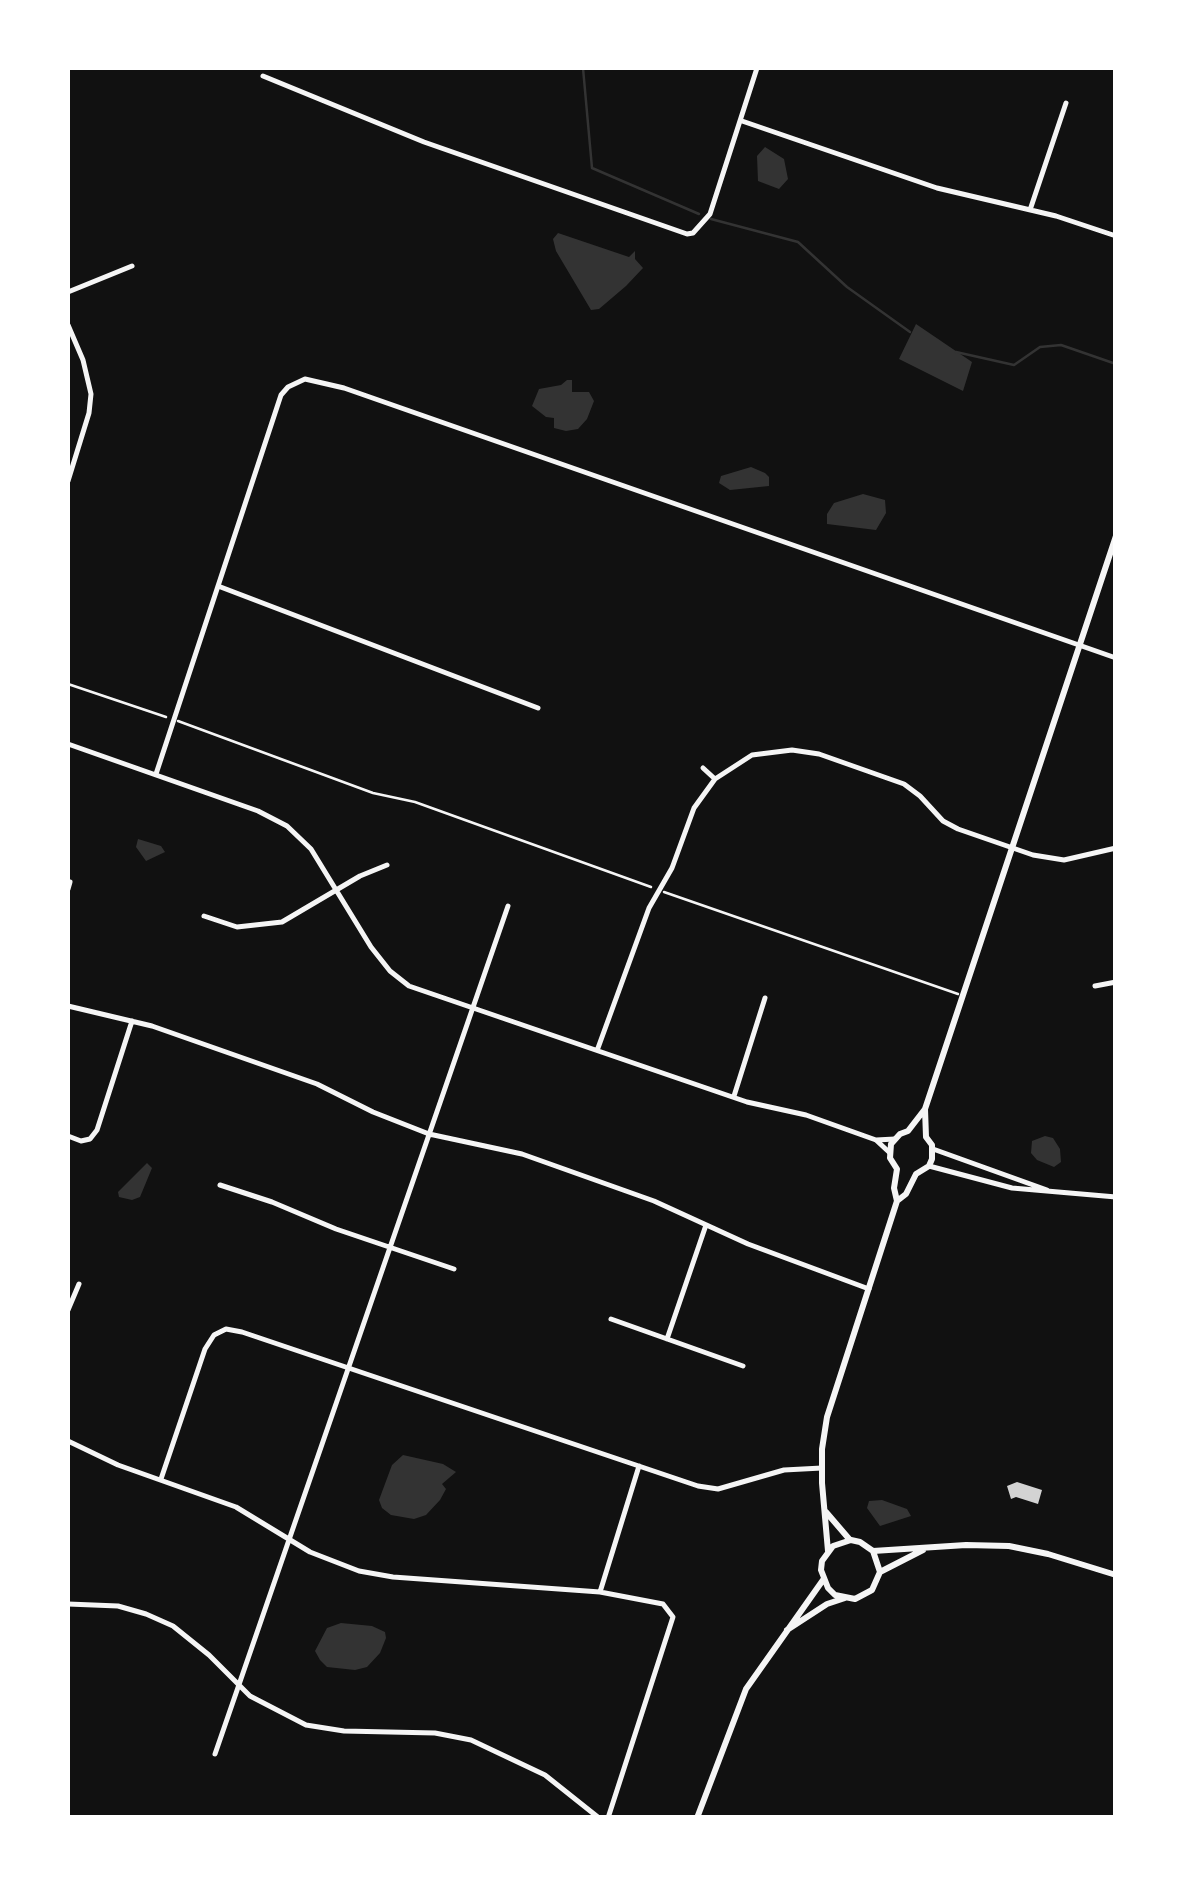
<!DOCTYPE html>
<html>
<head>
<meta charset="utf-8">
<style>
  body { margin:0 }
  #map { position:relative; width:1183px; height:1885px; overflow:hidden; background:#111; font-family:"Fira Sans Condensed",sans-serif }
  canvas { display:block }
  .frame { position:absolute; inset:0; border:70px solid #fff; pointer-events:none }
</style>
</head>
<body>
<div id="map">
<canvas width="1183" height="1885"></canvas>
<div class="frame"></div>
</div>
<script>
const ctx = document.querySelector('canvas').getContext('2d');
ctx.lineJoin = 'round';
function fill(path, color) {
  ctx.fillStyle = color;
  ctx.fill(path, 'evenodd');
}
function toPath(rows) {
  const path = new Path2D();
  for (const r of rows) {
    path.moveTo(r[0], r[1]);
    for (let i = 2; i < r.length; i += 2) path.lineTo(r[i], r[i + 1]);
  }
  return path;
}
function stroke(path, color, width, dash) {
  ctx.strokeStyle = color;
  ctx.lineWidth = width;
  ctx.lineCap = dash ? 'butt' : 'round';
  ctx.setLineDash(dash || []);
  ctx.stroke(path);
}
fill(toPath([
  [765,147,784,159,788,179,779,189,758,181,757,156],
  [558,233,629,257,635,251,635,259,643,268,626,286,599,309,591,310,556,251,553,239],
  [916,324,972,362,963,391,899,359],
  [567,380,572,380,572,392,589,392,594,401,587,419,578,429,566,431,554,428,554,418,546,417,532,406,539,389,561,385],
  [751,467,765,473,769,477,769,486,730,490,719,483,721,476],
  [863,494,885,500,886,513,876,530,827,524,827,514,834,503],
  [138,839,161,846,165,852,146,861,136,847],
  [1045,1136,1053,1138,1060,1149,1061,1162,1054,1167,1037,1160,1031,1153,1032,1141],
  [147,1163,152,1168,140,1197,132,1200,119,1197,118,1192],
  [403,1455,443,1464,456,1472,442,1484,446,1489,440,1500,426,1515,414,1519,391,1515,382,1508,379,1500,392,1465],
  [882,1500,907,1509,911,1516,880,1526,867,1508,869,1501],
  [341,1623,372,1626,385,1632,386,1638,380,1653,367,1667,355,1670,327,1667,320,1660,315,1651,327,1628]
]), '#333');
stroke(toPath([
  [583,68,592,168,699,214],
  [711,219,798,242,847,287,910,332],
  [956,352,1014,365,1040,347,1061,345,1116,364]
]), '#333', 2.5);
fill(toPath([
  [1017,1482,1042,1490,1038,1504,1016,1497,1011,1499,1007,1486]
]), '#d3d3d3');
stroke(toPath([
  [68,684,166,717],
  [178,721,373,793,415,802,651,887],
  [664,892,958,994]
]), '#f5f5f5', 2.5);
stroke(toPath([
  [263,76,424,142,687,234,693,233,710,214,757,68],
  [742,121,937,188,1056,216,1116,236],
  [1030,210,1066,103],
  [68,292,132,266],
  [68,325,83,360,91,394,89,413,68,481],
  [218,586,538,708],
  [68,744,258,811,287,826,311,849,371,947,390,971,409,986,747,1102,806,1115,876,1140,890,1153],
  [703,768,715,779],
  [156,774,281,395,288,387,305,379,344,388,1116,658],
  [68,889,70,882],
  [204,916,237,927,282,922,360,876,387,865],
  [1095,986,1116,982],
  [68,1006,152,1026,317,1084,373,1112,429,1134,522,1154,654,1201,748,1244,869,1289],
  [598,1048,649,908,672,868,694,808,715,779,752,755,792,750,819,754,904,784,920,796,943,821,958,829,1033,855,1064,860,1116,848],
  [734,1096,765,998],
  [68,1136,81,1141,90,1139,97,1130,132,1021],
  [876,1140,895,1139],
  [933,1149,1047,1190],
  [929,1166,1012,1188,1116,1197],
  [220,1185,272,1202,336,1229,454,1269],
  [68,1310,79,1284],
  [611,1319,743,1366],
  [667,1339,706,1225],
  [68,1441,118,1465,236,1507,310,1552,359,1571,393,1577,600,1592,663,1604,673,1617,608,1818],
  [161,1479,205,1349,214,1335,226,1329,242,1332,698,1486,718,1489,784,1470,822,1468],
  [600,1592,639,1466],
  [68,1604,118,1606,146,1614,173,1626,209,1655,250,1696,306,1725,344,1731,435,1733,471,1740,545,1775,599,1818],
  [215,1754,508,906]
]), '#f5f5f5', 5);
stroke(toPath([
  [897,1201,894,1188,897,1169,890,1158,891,1144,900,1134,908,1131,925,1109,1116,536],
  [826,1512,850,1540],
  [828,1551,822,1483,822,1449,827,1417,897,1201,906,1194,916,1174,929,1166,932,1159,932,1145,926,1137,925,1109],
  [873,1551,966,1545,1009,1546,1048,1554,1116,1575],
  [880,1572,873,1551,860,1542,851,1540,833,1546,822,1561,821,1570,828,1588,835,1595,855,1599,872,1590,880,1572,923,1550],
  [787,1630,827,1604,845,1598],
  [697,1818,746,1689,823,1580]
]), '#f5f5f5', 6);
</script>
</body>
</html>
